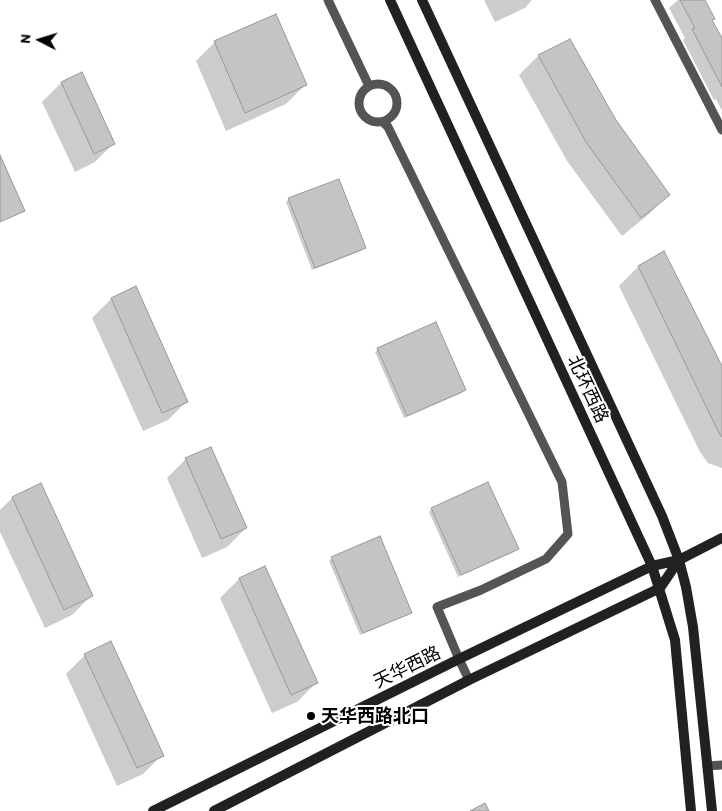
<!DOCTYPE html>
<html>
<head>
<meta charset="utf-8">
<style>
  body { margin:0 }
  #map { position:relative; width:722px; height:811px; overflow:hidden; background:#fff; font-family:Barlow,sans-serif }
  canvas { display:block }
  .north { position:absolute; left:15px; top:15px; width:50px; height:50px; -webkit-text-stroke:4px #fff; paint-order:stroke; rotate:275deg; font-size:14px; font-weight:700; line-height:20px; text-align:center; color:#000 }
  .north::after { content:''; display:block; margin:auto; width:18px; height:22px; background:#000; clip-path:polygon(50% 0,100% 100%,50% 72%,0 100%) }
</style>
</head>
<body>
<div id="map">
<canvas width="722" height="811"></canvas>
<div class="north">N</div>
</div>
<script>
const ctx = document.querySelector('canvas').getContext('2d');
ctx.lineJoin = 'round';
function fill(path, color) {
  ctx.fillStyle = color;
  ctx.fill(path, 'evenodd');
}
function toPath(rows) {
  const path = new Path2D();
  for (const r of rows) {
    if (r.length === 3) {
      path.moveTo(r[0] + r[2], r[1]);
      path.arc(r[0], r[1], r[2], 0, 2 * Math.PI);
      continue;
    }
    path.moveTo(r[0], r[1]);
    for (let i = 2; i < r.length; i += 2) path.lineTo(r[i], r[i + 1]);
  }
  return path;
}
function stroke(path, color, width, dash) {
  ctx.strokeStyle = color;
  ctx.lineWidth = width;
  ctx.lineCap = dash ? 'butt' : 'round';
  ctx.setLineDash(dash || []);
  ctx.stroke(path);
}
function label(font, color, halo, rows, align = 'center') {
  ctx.font = font + ' Barlow,"Noto Sans SC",sans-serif';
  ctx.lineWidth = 4;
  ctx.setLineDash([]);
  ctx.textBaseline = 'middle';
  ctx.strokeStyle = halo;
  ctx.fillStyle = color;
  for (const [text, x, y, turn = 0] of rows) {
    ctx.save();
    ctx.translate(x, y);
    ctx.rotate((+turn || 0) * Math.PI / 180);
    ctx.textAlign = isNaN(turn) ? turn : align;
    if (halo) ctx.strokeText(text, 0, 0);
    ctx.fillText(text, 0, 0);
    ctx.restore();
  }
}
fill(toPath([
  [484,0,532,0,525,8,495,22],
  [678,0,704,0,711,21,722,41,722,111,716,99,714,100,683,40,685,38,669,8],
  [215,42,305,85,286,104,226,131,196,61],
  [538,56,615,120,668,195,649,214,622,236,567,161,519,75],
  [82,74,114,143,95,162,75,172,42,102,61,83],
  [338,180,364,248,361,251,312,270,286,202,289,199],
  [663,253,722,369,722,468,708,463,700,452,619,286,638,267],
  [135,287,187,401,168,420,143,431,92,318,111,299],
  [378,349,464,390,462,393,404,418,375,352],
  [186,459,246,528,227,547,202,558,167,478],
  [40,485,91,596,72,615,45,628,0,532,0,510,12,498],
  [432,509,517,549,514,552,458,577,429,512],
  [332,558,410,613,407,615,360,635,329,561],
  [264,568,316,683,297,702,272,713,220,598,239,579],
  [85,655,162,755,143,774,117,786,66,674]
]), '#0003');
const building = toPath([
  [680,0,705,0,715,19,712,20,722,38,722,87,692,29,695,28,680,0],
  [276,14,307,85,245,113,214,41,276,14],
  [570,39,616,120,670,195,641,218,586,142,538,55,570,39],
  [82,72,115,144,94,154,61,82,82,72],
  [0,155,25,211,0,222,0,155],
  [339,179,366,248,315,268,288,198,339,179],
  [664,251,722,366,722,437,719,433,638,266,664,251],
  [136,286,188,402,162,413,111,298,136,286],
  [436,322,466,390,407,416,377,348,436,322],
  [211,447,247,528,221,539,185,458,211,447],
  [488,482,519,549,461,575,431,508,488,482],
  [41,483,93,596,64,610,12,497,41,483],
  [380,536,412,613,363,633,331,557,380,536],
  [265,566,318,683,291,695,239,578,265,566],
  [111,641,164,756,137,768,84,654,111,641],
  [485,803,489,811,470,811,485,803]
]);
fill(building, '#c4c4c4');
stroke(building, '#989898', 1);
stroke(toPath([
  [328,0,369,86],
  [655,0,722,130],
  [378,103,19],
  [383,122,388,127,562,482,568,534,546,559,481,590,437,607,459,659,469,680],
  [707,766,722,765]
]), '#545454', 9);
stroke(toPath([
  [390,0,652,566,675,640,691,811],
  [422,0,662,516,679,560,686,587,693,627,712,811],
  [153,811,459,659,652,566,679,560,722,538],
  [214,811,469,680,660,588,679,560]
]), '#212121', 10);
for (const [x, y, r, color] of [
  [311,716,5,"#000"]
]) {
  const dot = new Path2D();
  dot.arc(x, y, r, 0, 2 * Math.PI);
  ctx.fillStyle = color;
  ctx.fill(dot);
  stroke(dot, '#fff', 2);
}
label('18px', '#000', '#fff', [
  ["北环西路",588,389,65],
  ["天华西路",407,667,-26]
]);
label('bold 18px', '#000', '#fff', [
  ["天华西路北口",321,716]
], 'left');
</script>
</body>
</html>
